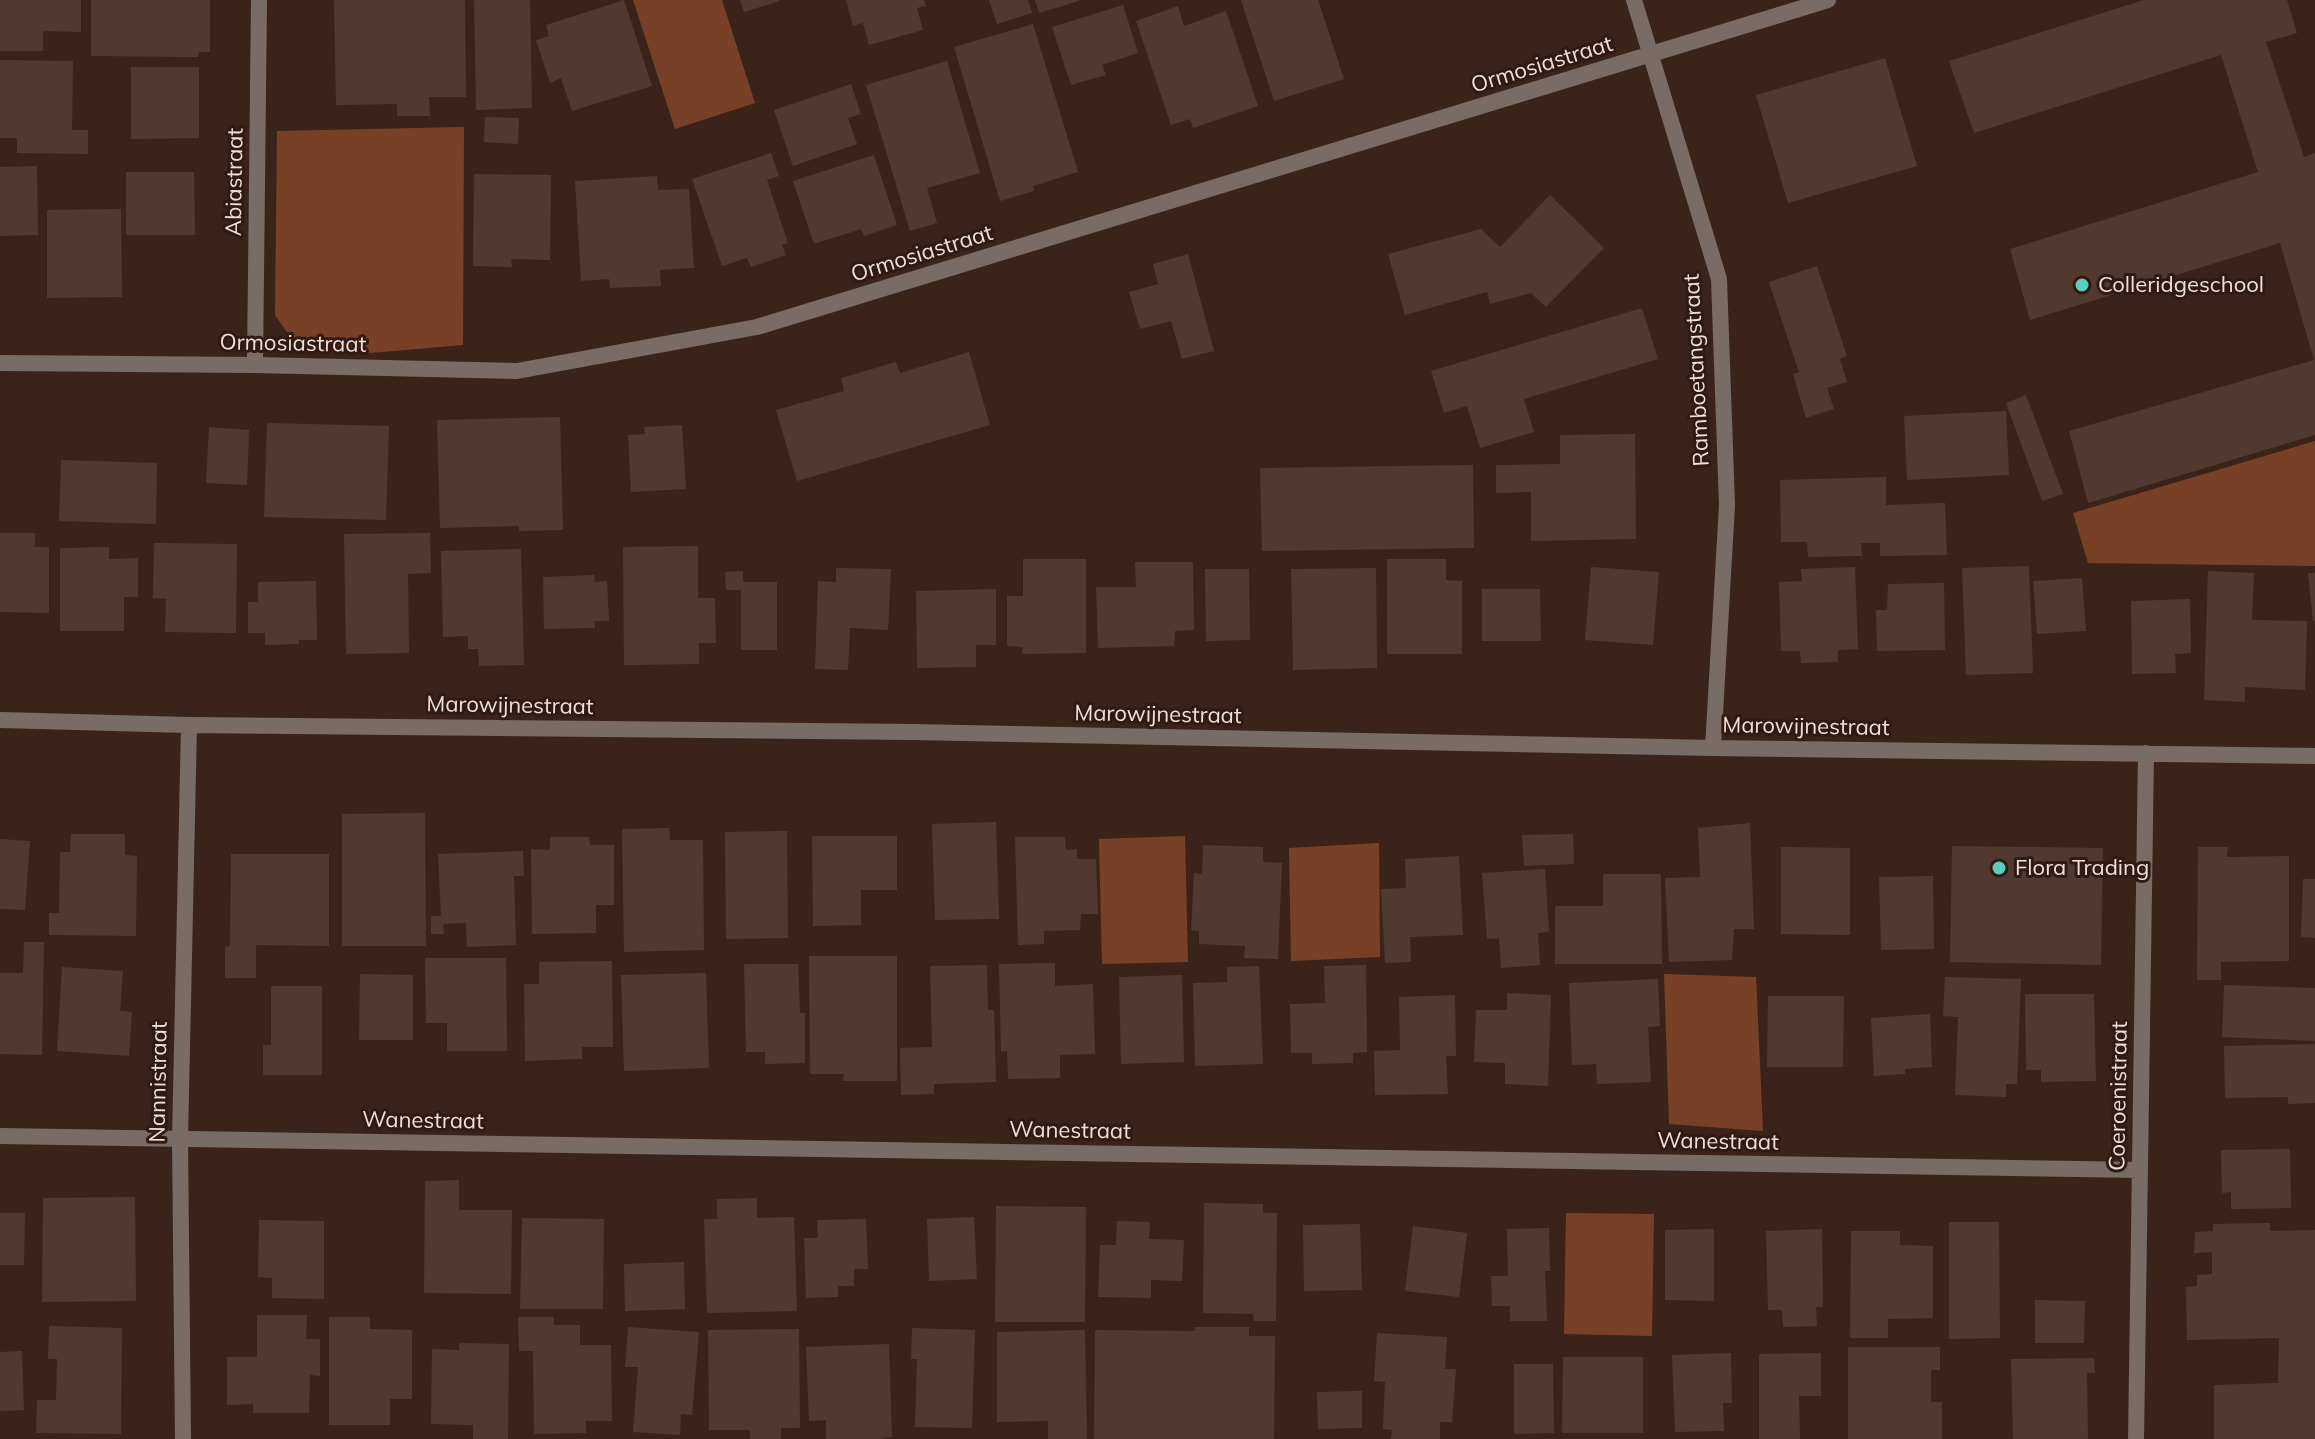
<!DOCTYPE html>
<style>
body{margin:0}
canvas{display:block;background:#3b231a}
</style>
<canvas width="2315" height="1439"></canvas>
<script>
const c = document.querySelector('canvas').getContext('2d');
c.lineJoin = 'round';
function fill(path, color) { c.fillStyle = color; c.fill(path, 'evenodd'); }
const poly = rows => new Path2D(rows.map(r => 'M' + r).join(''));
function strokePath(path, color, width, dash) { c.strokeStyle = color; c.lineWidth = width; c.lineCap = dash ? 'butt' : 'round'; c.setLineDash(dash || []); c.stroke(path); }
function label(font, color, halo, rows, align = 'center') {
  c.font = font + ' Mulish,sans-serif'; c.lineWidth = 6; c.setLineDash([]); c.textBaseline = 'middle'; c.strokeStyle = halo; c.fillStyle = color; for (const [text, x, y, turn = 0] of rows) {
    c.save(); c.translate(x, y); c.rotate((+turn || 0) * Math.PI / 180); c.textAlign = isNaN(turn) ? turn : align; if (halo) c.strokeText(text, 0, 0); c.fillText(text, 0, 0); c.restore();
  }
}
const green = poly([
 [633,0,722,0,755,103,675,129],
 [464,127,463,345,370,353,300,344,286,331,275,315,277,131],
 [2315,441,2315,566,2088,563,2073,513],
 [1185,836,1188,962,1102,964,1099,839],
 [1379,843,1380,957,1291,961,1289,848],
 [1664,974,1756,977,1763,1131,1669,1124],
 [1566,1213,1654,1214,1652,1336,1564,1334]
]);
const building = poly([
 [0,0,81,0,81,32,43,31,43,51,0,51],
 [91,0,210,0,210,52,199,52,198,57,91,56],
 [334,0,465,0,466,97,429,97,430,116,397,116,397,104,336,105],
 [474,0,530,0,532,108,476,110],
 [624,0,652,86,572,111,561,78,550,83,536,40,549,36,546,25],
 [740,0,779,0,780,1,744,12],
 [846,0,924,0,926,6,917,8,923,30,869,45,863,23,853,26],
 [989,0,1028,0,1032,13,997,24],
 [1035,0,1079,0,1079,1,1039,13],
 [1241,0,1318,0,1344,79,1274,101],
 [2144,0,2287,0,2297,33,2266,42,2304,157,2315,153,2315,435,2088,503,2069,431,2314,360,2280,243,2030,320,2010,249,2258,172,2221,55,1974,133,1949,61],
 [1123,5,1138,53,1102,65,1106,75,1071,85,1052,27],
 [1178,6,1184,26,1226,11,1258,106,1193,128,1190,119,1171,125,1136,21],
 [1033,24,1078,172,1033,186,1034,191,1000,201,954,47],
 [1885,58,1917,166,1788,203,1756,95],
 [0,60,73,61,72,130,88,130,88,154,17,153,17,138,0,138],
 [947,61,980,173,927,188,937,223,910,231,866,85],
 [131,67,199,67,199,138,131,139],
 [851,84,861,114,848,118,857,144,793,166,774,110],
 [485,117,519,118,518,144,484,142],
 [771,153,779,176,767,180,788,243,782,245,786,255,751,267,747,258,722,266,692,179],
 [874,155,897,225,864,236,861,229,814,244,793,181],
 [37,166,38,235,0,236,0,167],
 [126,172,194,172,195,235,126,235],
 [474,174,551,175,550,260,511,259,512,267,473,266],
 [657,176,658,190,689,189,694,268,660,270,661,286,610,288,609,279,581,281,575,181],
 [1550,195,1604,248,1546,307,1531,293,1490,304,1487,292,1405,315,1388,254,1481,229,1500,247],
 [121,209,122,297,47,298,47,210],
 [1188,254,1214,351,1182,359,1171,321,1140,329,1129,292,1158,284,1153,264],
 [1817,266,1847,356,1840,359,1847,382,1827,388,1834,409,1806,418,1793,374,1799,372,1769,282],
 [1642,308,1658,359,1524,399,1534,432,1480,448,1467,406,1444,413,1431,371],
 [969,352,990,425,797,481,776,410,844,391,841,378,896,362,900,373],
 [2026,395,2063,494,2042,501,2006,403],
 [2006,411,2009,475,1907,480,1904,416],
 [560,417,563,530,519,531,519,526,440,528,437,420],
 [267,423,389,426,386,520,264,517],
 [682,425,686,489,631,492,628,435,645,434,644,427],
 [209,427,249,430,247,485,206,483],
 [1635,434,1636,539,1531,541,1531,492,1496,493,1496,465,1560,464,1560,435],
 [61,460,157,463,156,524,59,521],
 [1473,465,1474,548,1262,551,1260,468],
 [1886,477,1886,505,1945,503,1947,555,1880,556,1880,543,1861,543,1862,556,1808,557,1807,542,1781,542,1780,480],
 [0,533,35,533,35,547,49,547,49,613,0,612],
 [430,533,431,573,408,574,409,653,346,654,344,534],
 [154,543,237,544,236,633,165,632,166,599,153,598],
 [698,546,698,598,715,598,716,643,699,643,699,664,624,665,623,547],
 [109,547,109,559,138,558,138,597,124,597,124,631,60,631,60,548],
 [521,549,524,665,479,666,478,649,468,649,468,636,443,637,441,551],
 [1023,559,1086,559,1086,653,1022,654,1023,647,1007,646,1007,596,1023,596],
 [1387,559,1446,559,1446,580,1462,581,1462,654,1387,654],
 [1135,562,1193,562,1194,630,1175,631,1174,646,1098,648,1096,587,1136,587],
 [2029,566,2033,673,1966,675,1962,568],
 [1591,567,1659,572,1653,645,1585,640],
 [1855,567,1858,649,1838,650,1838,662,1801,663,1800,651,1781,651,1779,582,1802,581,1801,569],
 [836,568,891,569,888,630,850,628,848,670,815,669,818,581,836,582],
 [1376,568,1377,668,1293,670,1291,569],
 [1205,569,1249,569,1250,640,1206,641],
 [743,571,743,582,777,582,777,650,741,650,741,590,726,590,725,572],
 [2208,571,2254,573,2252,620,2307,621,2305,690,2245,687,2245,702,2204,700],
 [2308,573,2315,573,2315,621,2313,621],
 [594,575,595,582,607,581,609,621,595,621,595,628,544,629,543,577],
 [2082,578,2086,631,2037,634,2033,581],
 [316,581,317,640,299,640,299,644,265,645,265,633,248,633,248,602,258,602,258,582],
 [1944,583,1945,650,1877,651,1876,610,1887,610,1888,584],
 [996,589,996,645,976,645,976,667,917,668,916,591],
 [1482,589,1540,589,1541,641,1482,641],
 [2190,599,2191,653,2175,654,2176,673,2132,674,2131,601],
 [425,813,426,946,342,946,342,814],
 [996,822,999,919,935,920,932,824],
 [1750,823,1754,929,1734,929,1732,960,1669,962,1665,878,1700,877,1698,828],
 [669,828,670,840,703,840,704,950,624,952,622,829],
 [787,831,788,938,726,939,725,832],
 [71,834,125,834,125,855,137,856,136,936,49,935,49,913,59,913,60,852,70,852],
 [1573,834,1574,864,1524,866,1522,835],
 [812,836,897,836,897,890,861,890,861,925,813,926],
 [550,837,589,837,590,845,614,845,614,905,596,905,596,933,532,934,531,849,550,850],
 [1015,837,1065,837,1066,850,1077,849,1077,859,1096,859,1098,914,1081,914,1080,930,1044,931,1044,944,1018,945],
 [0,839,30,841,25,910,0,909],
 [1203,845,1263,847,1263,862,1282,863,1278,959,1244,958,1245,946,1199,944,1199,931,1191,930,1194,873,1202,874],
 [1952,846,2103,848,2101,965,1950,962],
 [1781,847,1850,848,1850,935,1781,934],
 [2198,847,2228,847,2227,857,2289,856,2289,961,2221,962,2221,980,2197,980],
 [523,851,524,876,514,876,516,945,467,947,466,923,443,924,444,934,431,934,431,916,441,916,438,854],
 [231,854,329,854,329,946,256,945,256,978,225,978,225,947,230,946],
 [1459,856,1463,935,1410,937,1411,962,1385,963,1381,889,1406,888,1405,859],
 [1545,869,1549,932,1538,933,1540,965,1501,968,1499,938,1487,939,1482,873],
 [1603,874,1661,874,1662,964,1555,964,1555,906,1603,906],
 [1933,876,1934,949,1881,950,1879,877],
 [2303,879,2315,879,2315,938,2301,937],
 [24,942,44,942,42,1055,0,1054,0,973,23,973],
 [809,956,897,956,897,1081,843,1081,844,1074,810,1074],
 [425,958,506,958,507,1051,447,1051,447,1023,426,1023],
 [612,961,613,1047,582,1047,582,1059,525,1061,524,984,539,984,539,962],
 [1055,963,1055,986,1093,984,1095,1054,1060,1055,1060,1078,1008,1079,1007,1051,1001,1052,999,964],
 [744,964,798,964,800,1013,805,1013,805,1063,765,1064,765,1052,746,1052],
 [987,965,988,1010,994,1010,996,1082,934,1084,934,1094,901,1095,900,1048,932,1047,930,966],
 [1366,965,1367,1052,1353,1053,1353,1063,1312,1064,1312,1053,1291,1053,1290,1004,1325,1003,1324,966],
 [1259,966,1263,1064,1195,1066,1193,983,1227,982,1227,967],
 [62,967,123,971,120,1011,132,1012,129,1056,57,1051],
 [706,973,709,1068,624,1071,621,975],
 [360,974,413,975,413,1040,359,1040],
 [1182,975,1184,1062,1121,1064,1119,977],
 [1945,977,2021,979,2017,1084,2006,1084,2006,1097,1955,1095,1958,1017,1943,1016],
 [1658,979,1660,1026,1648,1027,1651,1082,1597,1084,1596,1064,1572,1065,1569,983],
 [2224,985,2315,988,2315,1041,2222,1037],
 [271,986,322,986,322,1075,263,1075,263,1045,271,1045],
 [1507,993,1551,995,1548,1086,1505,1084,1505,1063,1474,1062,1476,1010,1507,1010],
 [2025,994,2094,994,2096,1081,2041,1082,2041,1070,2026,1070],
 [1455,995,1456,1056,1446,1056,1448,1094,1375,1095,1374,1051,1400,1050,1399,997],
 [1768,996,1844,996,1843,1067,1767,1067],
 [1930,1014,1932,1067,1905,1069,1905,1074,1874,1076,1871,1018],
 [2315,1044,2315,1103,2288,1104,2288,1097,2225,1098,2224,1046],
 [2290,1149,2291,1208,2231,1209,2231,1192,2222,1193,2221,1150],
 [459,1180,459,1210,512,1210,511,1294,424,1293,425,1181],
 [135,1197,136,1301,42,1302,43,1198],
 [757,1198,757,1218,794,1217,797,1311,707,1313,704,1219,717,1219,717,1199],
 [1204,1203,1263,1204,1263,1213,1277,1213,1276,1321,1254,1321,1253,1314,1203,1313],
 [996,1206,1086,1207,1085,1322,995,1322],
 [0,1213,25,1213,24,1265,0,1265],
 [974,1217,977,1279,929,1281,927,1219],
 [522,1218,604,1219,603,1309,520,1309],
 [866,1219,868,1269,854,1269,854,1286,838,1286,838,1297,806,1298,804,1238,818,1238,817,1220],
 [259,1220,324,1221,324,1299,272,1298,272,1278,258,1277],
 [1117,1221,1150,1222,1149,1239,1184,1240,1182,1281,1151,1280,1151,1298,1098,1297,1100,1245,1116,1245],
 [1949,1222,1999,1222,2000,1338,1949,1339],
 [2270,1223,2270,1231,2315,1230,2315,1439,2214,1439,2214,1385,2278,1383,2279,1338,2187,1340,2186,1287,2197,1286,2197,1275,2212,1274,2212,1252,2194,1253,2195,1232,2213,1231,2213,1224],
 [1360,1224,1362,1290,1304,1291,1303,1225],
 [1413,1226,1467,1233,1459,1297,1405,1291],
 [1549,1228,1550,1271,1545,1271,1547,1321,1510,1321,1510,1306,1492,1306,1491,1276,1508,1276,1507,1229],
 [1714,1229,1714,1301,1665,1300,1665,1230],
 [1822,1229,1823,1307,1816,1307,1817,1326,1783,1327,1782,1310,1768,1310,1766,1231],
 [1851,1231,1900,1231,1900,1245,1933,1246,1933,1318,1888,1319,1888,1338,1850,1338],
 [684,1262,685,1309,625,1311,624,1264],
 [2035,1300,2085,1301,2084,1343,2035,1343],
 [257,1315,307,1315,306,1339,320,1339,320,1376,310,1375,309,1413,253,1413,253,1404,227,1405,227,1357,257,1357],
 [329,1317,370,1317,370,1329,412,1330,412,1399,390,1399,390,1425,329,1425],
 [518,1317,554,1317,554,1325,580,1325,580,1345,611,1345,612,1421,586,1421,586,1433,534,1434,533,1351,519,1351],
 [49,1326,122,1328,121,1434,36,1433,37,1400,56,1400,57,1359,48,1359],
 [628,1327,699,1332,692,1415,681,1414,680,1435,633,1432,638,1367,625,1367],
 [1195,1327,1249,1327,1249,1336,1275,1336,1274,1439,1094,1439,1095,1330,1195,1331],
 [912,1328,975,1330,972,1428,915,1427,917,1359,911,1359],
 [799,1329,800,1428,781,1428,781,1439,750,1439,750,1430,709,1430,708,1330],
 [1085,1330,1087,1439,1048,1439,1048,1421,997,1422,997,1332],
 [1377,1333,1447,1337,1445,1369,1456,1369,1452,1422,1440,1422,1440,1439,1391,1439,1392,1430,1383,1429,1385,1382,1374,1381],
 [459,1343,509,1344,508,1439,473,1439,473,1425,431,1424,432,1349,459,1350],
 [889,1344,892,1437,879,1439,826,1439,826,1420,809,1421,806,1347],
 [1848,1347,1940,1347,1940,1370,1931,1370,1931,1402,1942,1402,1942,1439,1848,1439],
 [22,1351,24,1410,0,1411,0,1352],
 [1731,1353,1732,1403,1723,1403,1724,1431,1675,1432,1672,1355],
 [1821,1353,1821,1396,1799,1396,1800,1439,1759,1439,1759,1354],
 [1563,1357,1643,1357,1643,1433,1562,1433],
 [2094,1358,2095,1373,2087,1373,2088,1439,2013,1439,2011,1359],
 [1514,1364,1553,1364,1554,1433,1514,1434],
 [1362,1391,1362,1428,1318,1429,1317,1392]
]);
const street = poly([
 [1634,0,1719,279,1727,505,1713,748],
 [0,363,255,365,517,371,757,327,1828,0],
 [255,365,259,0],
 [0,720,189,725,913,732,1713,748,2315,756],
 [0,1136,2140,1170],
 [183,1439,180,1139,189,725],
 [2136,1439,2146,753]
]);
const markers = [
 [2082,285,8,"#59cebe"],
 [1999,868,8,"#59cebe"]
];
const streetNames = [
 ["Ormosiastraat",1542,65,-17],
 ["Abiastraat",235,182,-89],
 ["Ormosiastraat",922,254,-17],
 ["Ormosiastraat",293,344,1],
 ["Ramboetangstraat",1697,370,-93],
 ["Marowijnestraat",510,706,1],
 ["Marowijnestraat",1158,715,1],
 ["Marowijnestraat",1806,727,1],
 ["Nannistraat",159,1082,-89],
 ["Coeroenistraat",2119,1096,-89],
 ["Wanestraat",423,1121,1],
 ["Wanestraat",1070,1131,1],
 ["Wanestraat",1718,1142,1]
];
const poiNames = [
 ["Colleridgeschool",2098,285],
 ["Flora Trading",2015,868]
];
fill(green, '#794028');
fill(building, '#523930');
strokePath(street, '#796c67', 16);
for (const [x, y, r, color] of markers) { const dot = new Path2D(); dot.arc(x, y, r, 0, 2 * Math.PI); c.fillStyle = color; c.fill(dot); strokePath(dot, '#301a11', 3); }
label('22px', '#efdfd9', '#301a11', streetNames);
label('22px', '#efdfd9', '#301a11', poiNames, 'left');
</script>
